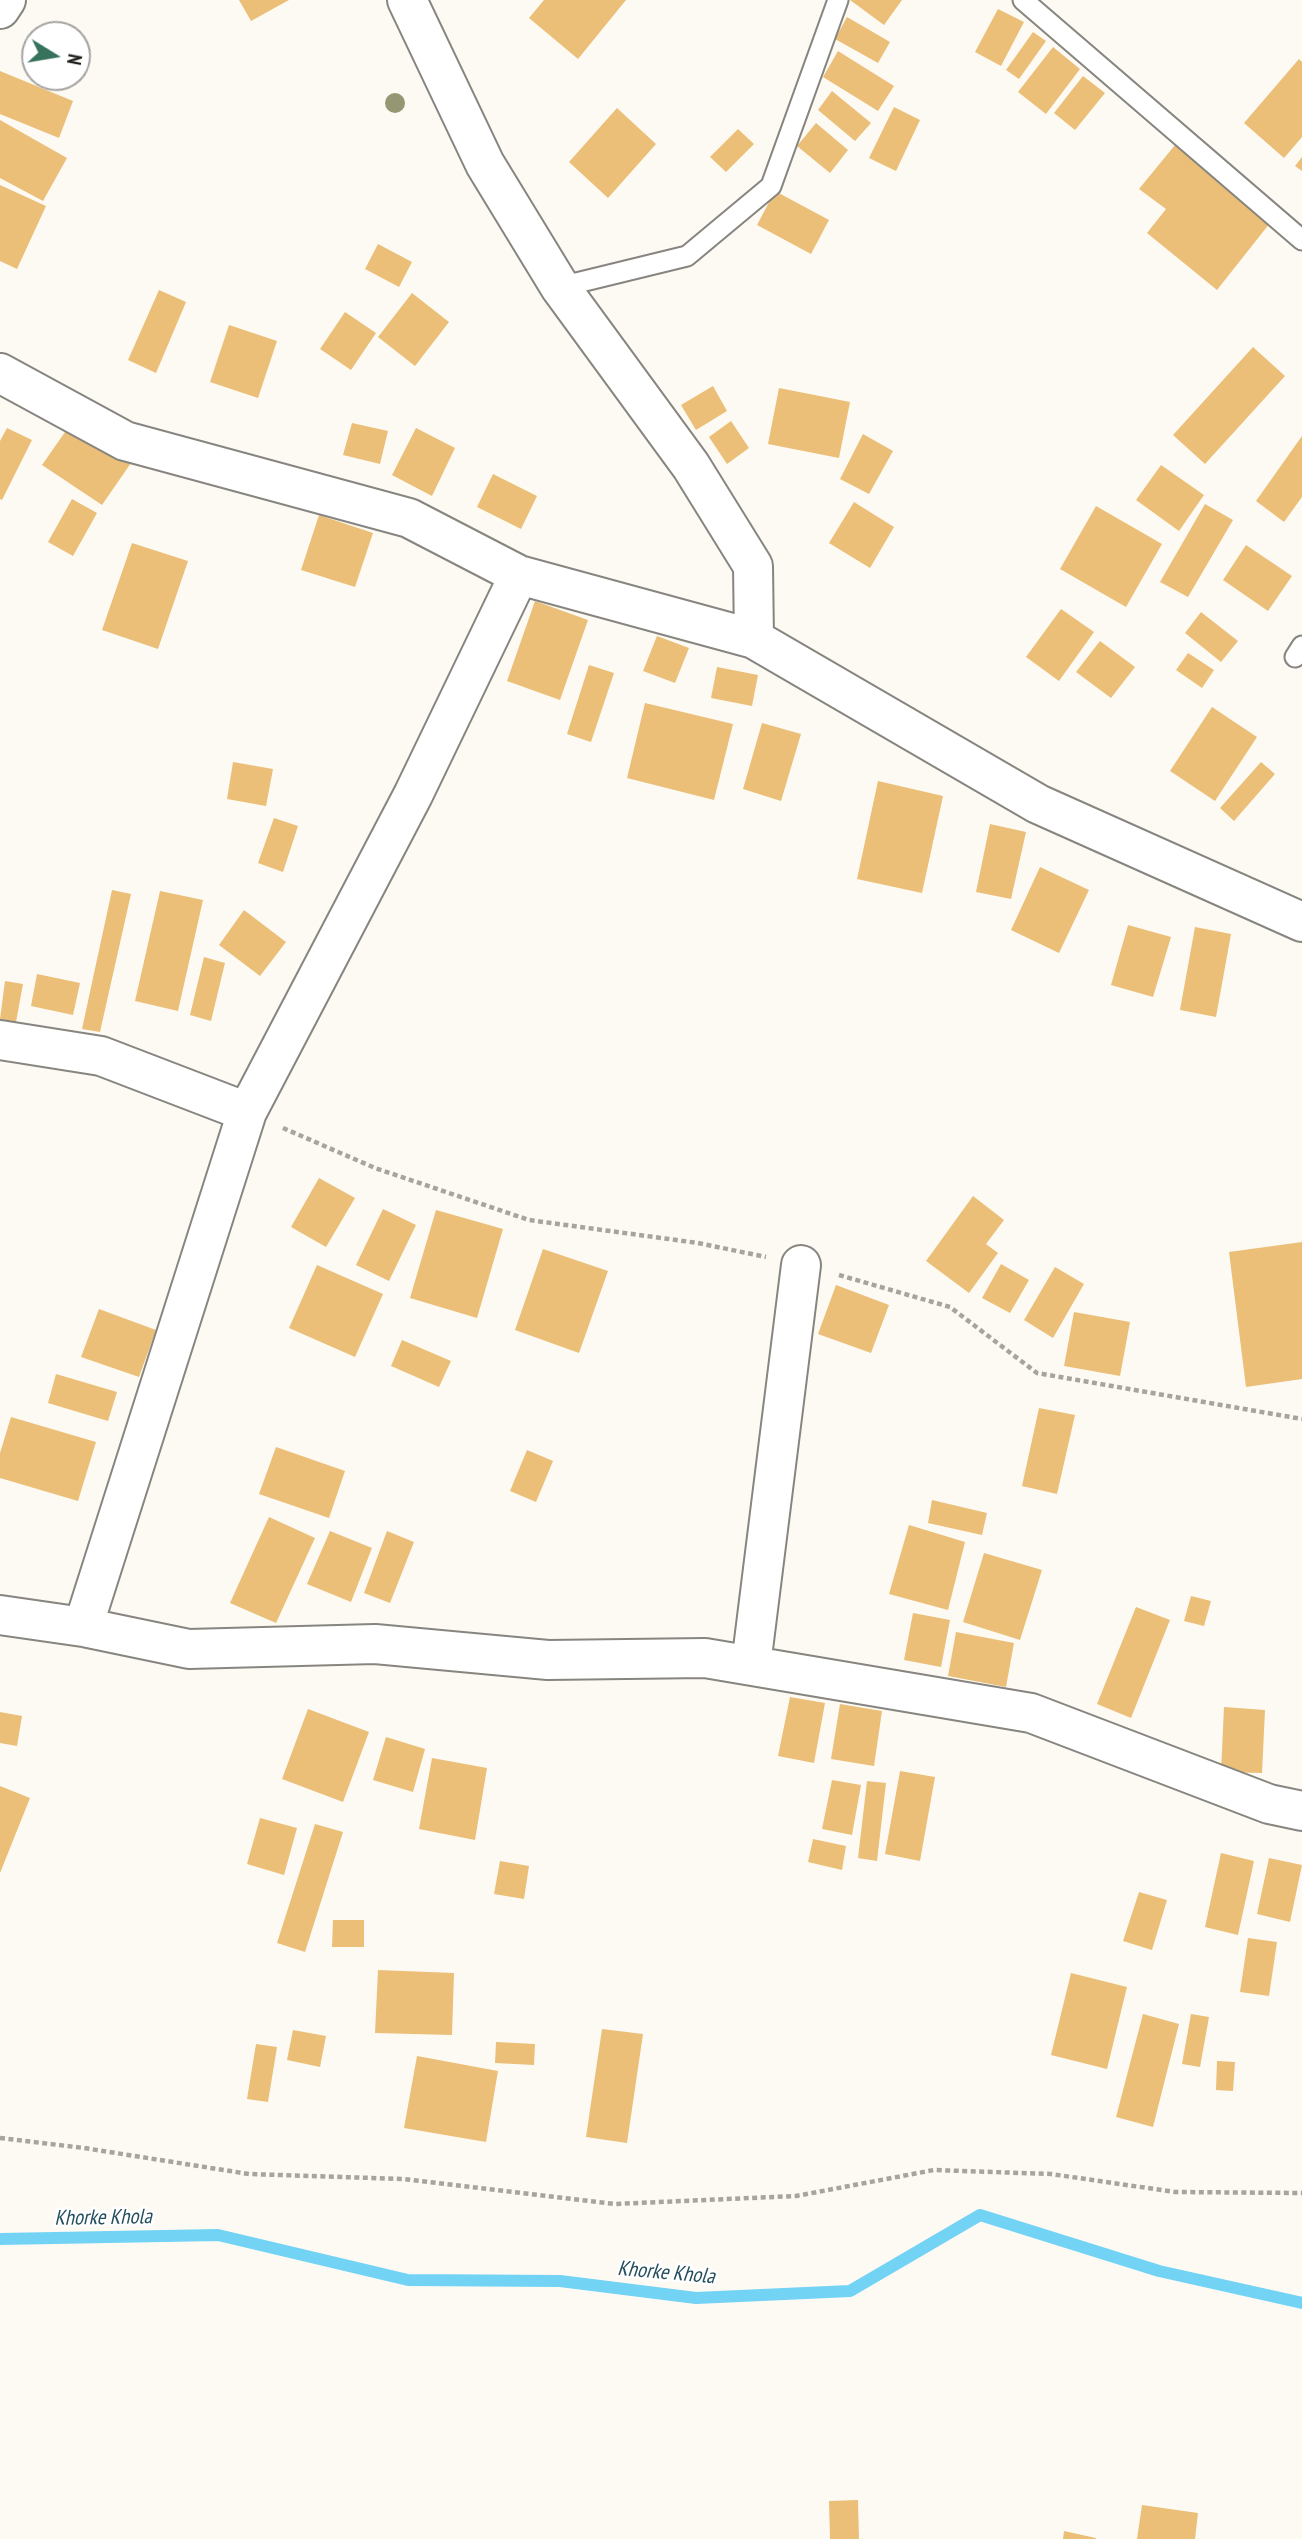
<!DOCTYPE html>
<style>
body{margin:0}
#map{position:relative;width:1302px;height:2539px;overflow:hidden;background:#fdfaf4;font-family:"PT Sans Narrow",sans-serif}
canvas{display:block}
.north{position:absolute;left:21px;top:21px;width:70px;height:70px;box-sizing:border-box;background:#fff;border:2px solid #a5a4a3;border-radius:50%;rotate:101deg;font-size:19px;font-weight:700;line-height:28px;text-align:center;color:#1d1c1a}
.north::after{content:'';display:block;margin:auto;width:24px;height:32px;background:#37725c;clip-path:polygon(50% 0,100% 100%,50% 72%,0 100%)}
</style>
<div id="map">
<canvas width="1302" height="2539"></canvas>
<div class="north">N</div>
</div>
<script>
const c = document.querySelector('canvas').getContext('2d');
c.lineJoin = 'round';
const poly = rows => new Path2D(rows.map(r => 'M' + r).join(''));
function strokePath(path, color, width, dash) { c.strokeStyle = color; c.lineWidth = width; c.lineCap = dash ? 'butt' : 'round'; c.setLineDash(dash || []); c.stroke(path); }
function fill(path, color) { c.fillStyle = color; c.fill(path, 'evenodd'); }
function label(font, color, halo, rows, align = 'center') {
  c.font = font + ' "PT Sans Narrow",sans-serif'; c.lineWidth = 5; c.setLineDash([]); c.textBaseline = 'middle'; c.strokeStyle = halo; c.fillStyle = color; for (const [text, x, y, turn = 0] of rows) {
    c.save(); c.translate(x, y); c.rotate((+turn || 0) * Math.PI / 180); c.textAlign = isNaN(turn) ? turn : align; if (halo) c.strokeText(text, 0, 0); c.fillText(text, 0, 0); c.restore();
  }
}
const stream = poly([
 [0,2239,218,2235,408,2280,560,2281,696,2298,850,2291,980,2215,1159,2271,1302,2303]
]);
const building = poly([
 [239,0,289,0,251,21],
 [544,0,626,0,578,59,529,18],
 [850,0,902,0,884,25],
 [998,9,1024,22,1001,66,975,52],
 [847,17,890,42,878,63,835,39],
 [1033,32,1046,41,1019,79,1006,70],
 [1053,47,1080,69,1046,114,1018,92],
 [838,51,894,86,878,111,823,77],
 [1299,59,1302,62,1302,137,1284,158,1244,123],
 [0,71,73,101,59,138,0,114],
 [1083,76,1105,93,1075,130,1054,113],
 [832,91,871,123,855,141,818,110],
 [894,107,920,120,896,171,869,158],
 [617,108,656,144,608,198,569,162],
 [0,120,67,158,43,201,0,178],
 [816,123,848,150,830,173,797,146],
 [738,129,754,144,726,172,710,157],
 [1175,145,1270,223,1217,290,1147,233,1166,209,1139,189],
 [1302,157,1302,171,1295,166],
 [0,185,46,206,17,269,0,261],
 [775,191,829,220,811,254,757,225],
 [378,244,412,262,399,287,365,269],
 [159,290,186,302,156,373,128,360],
 [412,293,449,322,415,366,378,337],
 [345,312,376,333,351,370,320,349],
 [229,325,277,341,258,398,210,382],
 [1253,347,1285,376,1205,464,1173,435],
 [713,386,727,411,696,430,681,405],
 [779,388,850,402,839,458,768,444],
 [731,421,749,448,727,464,709,437],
 [72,422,131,463,102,505,42,465],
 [352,423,388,431,380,464,343,455],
 [7,428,32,440,2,500,0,499,0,441],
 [416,428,455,448,432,496,392,475],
 [863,434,893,451,869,494,840,479],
 [1302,436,1302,497,1284,522,1256,501],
 [1161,465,1204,495,1179,531,1136,500],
 [493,474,537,496,521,529,477,507],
 [72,499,97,513,73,556,48,542],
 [854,502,894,527,870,568,829,543],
 [1205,504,1233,520,1188,597,1160,582],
 [1096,506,1162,544,1126,607,1060,569],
 [319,515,373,533,355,587,301,570],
 [132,543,188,561,158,649,102,630],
 [1246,545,1292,576,1268,611,1223,580],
 [535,601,588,620,560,700,507,681],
 [1061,609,1094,632,1059,681,1026,657],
 [1201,612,1238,641,1221,662,1185,633],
 [657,636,689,648,675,683,643,671],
 [1100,641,1135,667,1111,698,1076,672],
 [1188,653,1214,670,1202,688,1176,670],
 [589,665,614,673,591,742,567,734],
 [717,667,758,675,752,706,711,698],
 [645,703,733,724,714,800,627,778],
 [1212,707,1257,737,1215,801,1170,771],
 [762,723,801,734,781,801,743,789],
 [233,762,273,769,266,806,227,799],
 [1261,762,1275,774,1234,821,1220,808],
 [878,781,943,796,922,893,857,879],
 [274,818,298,826,283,872,258,863],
 [990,824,1026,832,1011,899,976,892],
 [1040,867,1089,890,1059,953,1011,930],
 [112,890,131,894,100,1032,82,1029],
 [160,891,203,900,178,1011,135,1001],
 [244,910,286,942,260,976,219,945],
 [1128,925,1171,937,1153,997,1111,985],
 [1195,927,1231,934,1216,1017,1180,1010],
 [204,957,225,963,211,1021,190,1015],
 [37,974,80,983,73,1015,31,1006],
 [5,981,23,984,16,1022,0,1019],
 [319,1178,355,1198,326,1247,291,1227],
 [973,1196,1004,1220,986,1244,998,1253,969,1293,926,1261],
 [383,1209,416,1225,389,1281,356,1265],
 [436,1210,503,1229,477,1318,410,1298],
 [1302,1242,1302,1379,1246,1387,1229,1252],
 [543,1249,608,1271,579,1353,515,1330],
 [1001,1264,1029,1280,1010,1313,982,1298],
 [317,1265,383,1294,355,1357,289,1328],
 [1055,1267,1084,1284,1053,1338,1024,1320],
 [836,1285,889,1305,871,1353,818,1334],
 [99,1309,156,1330,139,1377,81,1357],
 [1074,1312,1130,1322,1120,1376,1064,1366],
 [402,1340,451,1361,439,1387,391,1366],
 [56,1374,117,1392,108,1421,48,1403],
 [1039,1408,1075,1415,1057,1494,1022,1486],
 [11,1417,96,1442,78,1501,0,1478,0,1453],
 [276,1447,345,1471,329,1518,259,1494],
 [527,1450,553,1461,536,1502,510,1491],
 [932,1500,987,1513,982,1535,928,1523],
 [269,1517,315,1538,276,1623,230,1603],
 [909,1525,965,1542,948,1610,889,1594],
 [330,1531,372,1548,351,1602,307,1584],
 [387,1531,414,1542,390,1603,364,1593],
 [984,1553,1042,1570,1020,1640,963,1622],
 [1191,1596,1211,1601,1204,1626,1184,1621],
 [1136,1607,1170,1620,1131,1718,1097,1704],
 [913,1613,950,1620,941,1667,904,1660],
 [956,1632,1014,1643,1006,1687,948,1676],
 [790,1697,825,1703,814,1763,778,1756],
 [840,1704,882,1711,874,1766,831,1759],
 [1224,1707,1265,1710,1262,1773,1221,1772],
 [308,1709,369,1732,343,1802,282,1779],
 [0,1712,22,1716,17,1746,0,1743],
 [386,1737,425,1749,413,1792,373,1780],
 [432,1758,487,1768,475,1840,419,1829],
 [900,1771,935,1777,920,1861,885,1854],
 [832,1780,861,1785,852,1835,822,1829],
 [867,1781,886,1783,877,1861,858,1858],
 [0,1786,30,1798,0,1873],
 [260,1818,297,1828,284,1875,247,1864],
 [315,1824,343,1832,305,1952,277,1943],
 [813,1839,846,1846,842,1870,808,1862],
 [1221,1853,1254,1861,1238,1935,1205,1927],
 [1269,1858,1302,1865,1290,1922,1257,1914],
 [500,1861,529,1866,524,1899,494,1894],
 [1139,1892,1167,1900,1152,1950,1123,1941],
 [333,1920,364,1920,364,1947,332,1947],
 [1248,1938,1277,1942,1269,1996,1240,1992],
 [378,1970,454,1973,452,2035,375,2033],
 [1071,1973,1127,1987,1107,2069,1051,2055],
 [1143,2014,1179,2024,1153,2127,1116,2117],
 [1191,2014,1209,2017,1200,2067,1182,2064],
 [602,2029,643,2034,627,2143,586,2137],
 [293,2030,326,2036,320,2067,287,2060],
 [496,2042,535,2044,534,2065,495,2063],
 [256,2044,277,2047,268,2102,247,2099],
 [417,2056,498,2071,486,2142,404,2128],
 [1217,2061,1235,2062,1233,2091,1216,2090],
 [858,2500,859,2539,830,2539,829,2501],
 [1142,2505,1198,2513,1195,2539,1137,2539],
 [1064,2531,1096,2538,1096,2539,1063,2539]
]);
const path = poly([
 [283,1128,375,1168,529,1220,698,1243,766,1257],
 [839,1275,950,1307,1037,1373,1302,1419],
 [0,2138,84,2148,249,2174,403,2179,615,2204,796,2196,934,2170,1051,2174,1175,2192,1302,2193]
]);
const service = poly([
 [1023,0,1302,240],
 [560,287,687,256,771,186,838,0],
 [1295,657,1302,646]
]);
const minor = poly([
 [407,0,485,164,560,287,691,466,753,566,754,639],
 [0,9,6,0],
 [0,373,125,441,409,518,519,575,754,639,1038,804,1302,922],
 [0,1040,101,1056,247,1112],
 [0,1615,83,1627,189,1649,375,1644,548,1660,705,1658,1031,1713,1269,1804,1302,1811],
 [83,1627,247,1112,413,795,519,575],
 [751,1665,801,1265]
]);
const trees = [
 [395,103]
];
const waterNames = [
 ["Khorke Khola",103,2218,-1],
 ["Khorke Khola",666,2273,5]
];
strokePath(stream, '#72d3f5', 12);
fill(building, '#ebbf77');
strokePath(service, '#87857f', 23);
strokePath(minor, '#87857f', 42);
strokePath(path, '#a6a49f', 4.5, [5, 3.5]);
strokePath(service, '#fff', 19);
strokePath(minor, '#fff', 38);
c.fillStyle = '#959672';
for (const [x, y] of trees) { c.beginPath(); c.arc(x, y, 10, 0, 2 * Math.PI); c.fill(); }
label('italic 21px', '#254f5e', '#fff', waterNames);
</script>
